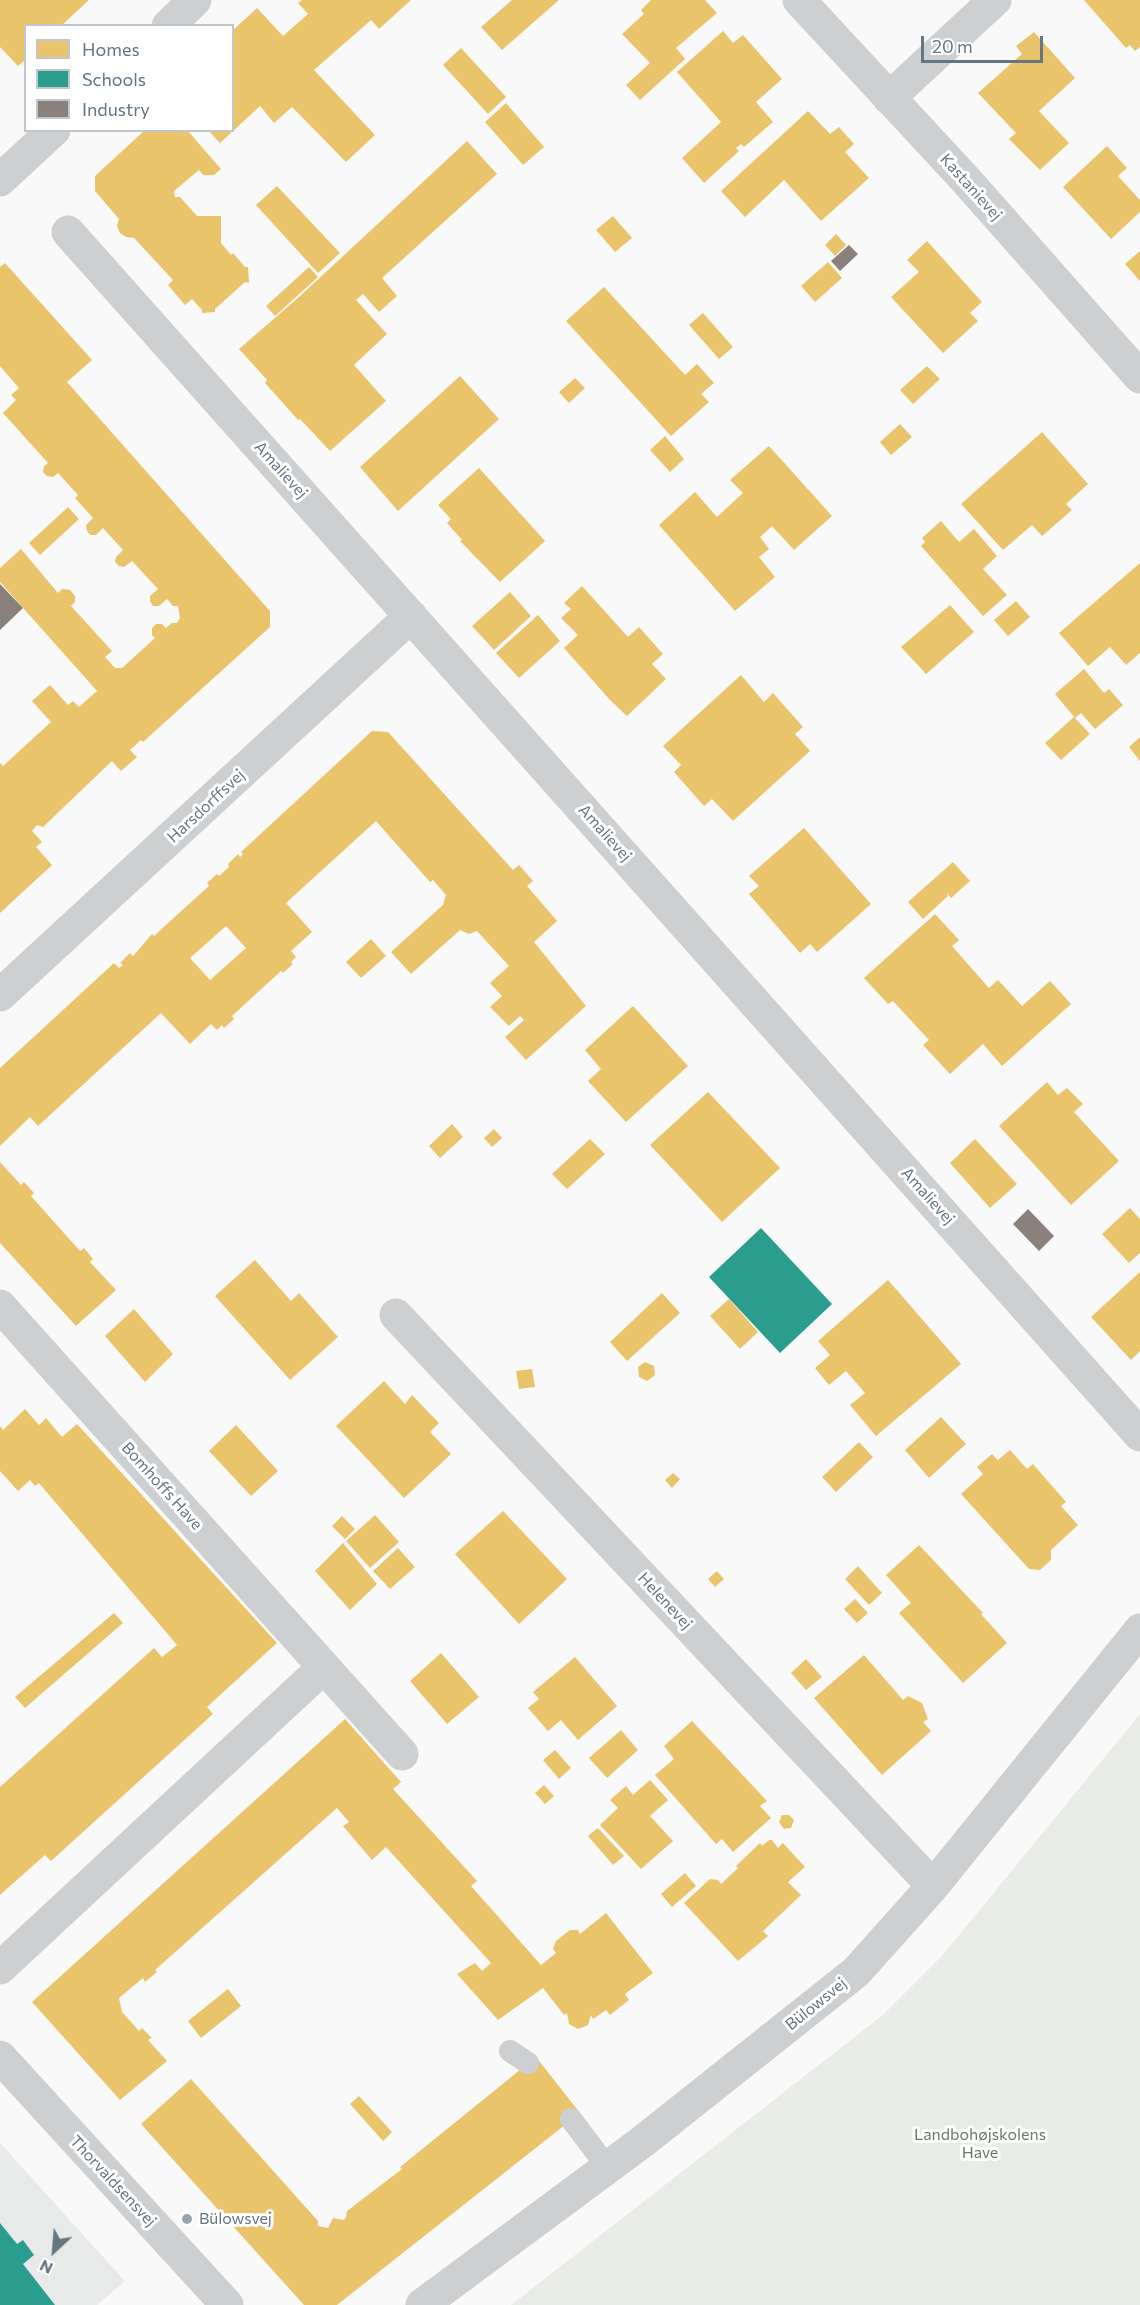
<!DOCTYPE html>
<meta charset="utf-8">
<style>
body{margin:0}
#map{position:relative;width:1140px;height:2305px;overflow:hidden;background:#f9f9f9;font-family:Commissioner,sans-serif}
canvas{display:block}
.legend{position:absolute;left:24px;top:24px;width:210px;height:108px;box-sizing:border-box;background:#fff;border:2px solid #c1c8cd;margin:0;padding:8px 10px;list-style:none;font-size:18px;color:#657683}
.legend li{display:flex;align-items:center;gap:12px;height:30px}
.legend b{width:30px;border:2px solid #c1c8cd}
.north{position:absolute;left:24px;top:2221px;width:60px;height:60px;-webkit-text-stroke:4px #fff;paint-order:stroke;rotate:206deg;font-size:16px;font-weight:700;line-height:24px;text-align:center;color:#657683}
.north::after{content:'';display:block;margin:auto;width:21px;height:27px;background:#657683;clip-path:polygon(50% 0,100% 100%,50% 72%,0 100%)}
.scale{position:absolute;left:921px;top:36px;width:122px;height:27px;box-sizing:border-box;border:3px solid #657683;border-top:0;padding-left:8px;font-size:18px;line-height:21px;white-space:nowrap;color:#657683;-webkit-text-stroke:4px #fff;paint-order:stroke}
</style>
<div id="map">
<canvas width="1140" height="2305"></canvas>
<ul class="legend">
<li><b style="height:16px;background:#e9c46a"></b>Homes</li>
<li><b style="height:16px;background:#2a9d8f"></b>Schools</li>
<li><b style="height:16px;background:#8a817c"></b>Industry</li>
</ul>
<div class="north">N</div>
<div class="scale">20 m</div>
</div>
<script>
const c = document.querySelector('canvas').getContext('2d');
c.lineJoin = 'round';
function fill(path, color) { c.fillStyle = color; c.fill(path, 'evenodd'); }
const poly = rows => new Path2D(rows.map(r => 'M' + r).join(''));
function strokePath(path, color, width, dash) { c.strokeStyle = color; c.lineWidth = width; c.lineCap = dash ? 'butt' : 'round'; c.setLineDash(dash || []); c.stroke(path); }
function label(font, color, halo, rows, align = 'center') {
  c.font = font + ' Commissioner,sans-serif'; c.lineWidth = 6; c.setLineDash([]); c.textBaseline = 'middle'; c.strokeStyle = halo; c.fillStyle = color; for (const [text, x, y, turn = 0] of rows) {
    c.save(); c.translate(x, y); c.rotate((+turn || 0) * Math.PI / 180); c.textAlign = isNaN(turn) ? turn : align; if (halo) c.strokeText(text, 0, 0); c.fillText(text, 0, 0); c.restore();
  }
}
const built = poly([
 [0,2143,125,2281,97,2305,0,2305]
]);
const green = poly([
 [1140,1714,1140,2305,511,2305,883,2015,942,1956]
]);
const homes = poly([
 [0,0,89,0,61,26,26,26,26,59,18,66,0,47],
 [302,0,411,0,379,29,371,20,314,70,375,135,346,162,292,107,274,123,260,106,220,143,208,130,232,130,232,31,257,8,283,36,308,14,298,3],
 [512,0,559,0,502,50,481,27],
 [651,0,705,0,717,13,676,48,685,59,640,100,626,85,650,63,622,34,644,14,641,10],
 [1084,0,1140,0,1140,47,1135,51,1130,45,1126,48],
 [723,31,733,43,743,35,782,79,756,102,773,122,744,147,741,144,736,148,739,151,704,183,682,158,721,122,677,72],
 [1034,32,1075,78,1039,111,1069,143,1040,170,1009,139,1016,133,978,93,1022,54,1016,46],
 [461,48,506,97,488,114,443,65],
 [506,103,544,147,523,165,485,122],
 [808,111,830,134,839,127,854,144,845,152,869,178,821,221,784,180,745,217,721,191],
 [145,130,187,130,221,169,214,175,203,175,199,170,174,191,175,197,180,197,197,216,221,216,221,243,231,255,233,253,245,267,248,267,249,283,245,282,215,309,215,312,202,313,202,310,192,299,185,305,168,285,173,280,134,238,126,237,120,233,117,226,119,219,95,191,95,176],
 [467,141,497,174,382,278,397,296,379,312,363,294,356,300,387,334,354,365,386,401,330,451,300,419,298,420,265,383,267,380,239,349,299,297],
 [1107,146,1127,168,1118,176,1140,200,1140,212,1111,239,1063,187],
 [277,186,340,253,318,273,256,205],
 [613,216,632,238,615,252,596,230],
 [836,234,846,245,835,256,825,245],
 [927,241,982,302,970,313,978,321,943,353,891,297,919,272,907,260],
 [1140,251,1140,281,1125,264],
 [828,262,842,278,815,302,801,286],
 [5,263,92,360,67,382,270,611,270,627,143,742,141,740,130,750,137,757,121,771,112,761,43,827,37,825,32,831,42,842,36,847,52,865,0,913,0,763,3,766,51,722,32,701,50,685,68,705,73,701,79,707,97,691,0,582,0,568,21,549,58,593,62,589,70,590,75,596,75,602,71,606,112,651,105,657,115,668,122,668,155,638,152,635,152,628,156,624,162,624,166,628,172,623,177,623,180,618,178,606,173,606,167,599,159,606,153,606,150,601,150,596,158,589,132,561,124,567,119,566,115,562,116,557,123,550,103,528,96,535,90,535,87,531,86,525,93,518,75,498,78,495,58,473,53,477,47,476,43,472,44,466,48,463,3,413,16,400,11,395,19,388,0,366,0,267],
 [309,267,318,277,275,316,266,306],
 [604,287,685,375,697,364,714,383,701,394,709,402,671,436,566,321],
 [703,313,733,347,719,359,689,325],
 [927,366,940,379,913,404,900,390],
 [460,376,499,419,398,511,360,467],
 [575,378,585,388,569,403,559,392],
 [900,424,912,437,891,455,880,442],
 [1042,432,1088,484,1066,504,1072,510,1042,536,1032,525,1003,550,961,504],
 [665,436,684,459,670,472,650,450],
 [769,446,832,516,794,550,772,526,760,537,769,549,759,557,775,577,735,611,659,525,695,492,717,517,743,493,730,480],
 [479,468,545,541,500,582,460,541,462,540,447,523,451,519,438,505],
 [68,507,79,519,40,555,29,543],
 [941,521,959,542,974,529,997,556,983,569,1007,595,983,616,921,546,925,542,922,538],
 [1140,563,1140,653,1126,665,1110,647,1088,666,1059,633],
 [582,586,628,637,639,627,663,654,652,664,666,679,627,716,610,700,564,648,578,635,561,618,571,609,564,603],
 [510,592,531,616,494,650,472,626],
 [1016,601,1030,617,1008,636,994,620],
 [950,605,974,632,926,674,901,647],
 [538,615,560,641,519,678,496,653],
 [1084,669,1104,693,1109,689,1123,705,1095,729,1081,713,1075,718,1055,694],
 [741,675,764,702,773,693,803,727,795,734,810,751,733,821,712,799,704,806,674,772,681,765,663,746],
 [1074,717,1090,734,1061,760,1045,743],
 [372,731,388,732,513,870,519,865,533,881,527,886,557,921,534,942,586,1006,526,1060,505,1037,524,1020,520,1016,509,1026,490,1007,502,996,490,983,509,966,477,931,469,934,460,930,411,974,391,952,443,905,446,895,433,880,430,882,376,821,286,903,312,932,291,951,296,957,291,962,293,964,283,973,281,971,232,1016,234,1019,224,1028,222,1025,217,1030,211,1024,190,1044,161,1013,38,1126,30,1117,0,1146,0,1068,114,963,119,968,123,965,120,963,130,953,133,956,152,934,154,936,179,913,209,886,207,883,217,874,219,876,229,867,228,864,238,854,240,857,243,854,241,852],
 [226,926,246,948,210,980,190,958],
 [1140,737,1140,761,1129,747],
 [804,828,871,904,817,952,810,944,800,953,749,894,759,886,749,876],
 [953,862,970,881,951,898,947,893,948,896,923,919,908,902],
 [935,914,959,940,952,946,989,988,998,980,1022,1006,1050,981,1071,1004,1002,1066,983,1044,950,1074,923,1045,929,1040,893,1001,888,1004,864,978],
 [371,939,386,956,361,978,346,962],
 [633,1006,688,1066,626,1122,588,1081,601,1069,585,1050],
 [1047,1082,1058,1095,1067,1088,1083,1104,1074,1112,1119,1161,1071,1205,999,1126],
 [708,1092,780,1168,722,1222,650,1145],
 [452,1124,463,1137,440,1158,429,1146],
 [494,1129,502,1138,492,1147,484,1138],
 [590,1139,605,1154,567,1189,552,1174],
 [975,1139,1017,1184,990,1208,950,1163],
 [0,1162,21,1185,24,1182,34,1193,31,1196,80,1251,84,1248,93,1259,90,1262,116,1290,76,1326,0,1243],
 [1130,1208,1140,1219,1140,1253,1129,1263,1102,1234],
 [255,1260,291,1301,299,1293,338,1337,290,1380,215,1296],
 [1140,1272,1140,1351,1131,1360,1091,1317],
 [888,1280,961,1364,876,1436,850,1405,865,1393,846,1371,829,1385,815,1368,830,1355,818,1341],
 [662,1293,680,1313,627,1361,610,1342],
 [729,1299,758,1332,740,1349,710,1316],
 [134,1309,173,1354,145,1382,105,1336],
 [645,1362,654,1366,655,1375,647,1381,639,1377,638,1367],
 [532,1369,535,1387,519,1389,516,1371],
 [384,1381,405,1404,412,1395,439,1423,430,1432,451,1454,404,1498,336,1426],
 [25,1409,39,1425,46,1418,62,1437,77,1424,277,1643,207,1707,213,1714,51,1861,45,1855,0,1895,0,1787,154,1648,162,1657,177,1645,39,1483,35,1486,30,1480,18,1491,0,1471,0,1426,3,1430],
 [941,1417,966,1444,929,1478,905,1450],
 [236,1425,278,1471,251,1496,209,1451],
 [859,1442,873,1457,836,1492,822,1477],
 [1010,1450,1027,1469,1033,1464,1066,1502,1061,1506,1078,1525,1051,1550,1051,1560,1040,1570,1029,1569,961,1494,983,1474,977,1467,992,1454,998,1460],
 [673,1473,680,1479,672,1488,665,1480],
 [503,1511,567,1579,519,1624,455,1554],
 [375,1515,399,1542,370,1568,346,1541],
 [342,1516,355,1529,345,1539,332,1526],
 [343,1543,377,1584,350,1610,315,1571],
 [919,1545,983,1613,981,1614,1007,1643,963,1683,899,1613,911,1603,886,1575],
 [398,1548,415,1567,390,1589,373,1571],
 [858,1566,882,1593,869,1605,845,1579],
 [717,1571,724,1579,715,1587,708,1579],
 [855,1599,868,1613,857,1623,844,1609],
 [114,1613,123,1623,25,1708,15,1697],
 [441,1653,479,1697,447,1724,410,1681],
 [864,1655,903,1700,908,1696,922,1703,928,1719,923,1722,931,1731,882,1775,814,1698],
 [575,1657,617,1706,578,1740,561,1720,548,1731,528,1708,539,1699,533,1692],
 [806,1659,822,1677,806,1690,791,1673],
 [345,1719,401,1782,393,1789,477,1881,471,1886,541,1965,556,1953,553,1949,556,1941,570,1930,578,1930,580,1934,606,1913,653,1973,625,1994,629,2000,610,2015,606,2010,593,2019,591,2015,588,2025,578,2029,569,2024,567,2013,564,2015,543,1988,498,2020,457,1974,475,1963,482,1971,491,1963,386,1847,372,1860,343,1826,349,1822,337,1808,155,1970,157,1972,145,1982,143,1978,119,1998,122,2012,139,2031,142,2028,152,2038,148,2040,167,2061,120,2100,32,2002],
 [692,1721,767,1801,760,1806,771,1818,733,1852,722,1839,716,1844,655,1775,674,1759,664,1746],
 [621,1730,638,1750,607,1778,589,1758],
 [555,1750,571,1768,559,1779,543,1760],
 [650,1780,668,1800,650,1816,673,1841,641,1869,600,1825,618,1808,610,1800,626,1786,633,1795],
 [544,1785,554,1796,545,1804,535,1793],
 [782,1815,789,1815,794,1820,791,1828,784,1829,779,1822],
 [598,1828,624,1856,613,1865,588,1836],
 [769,1840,772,1840,778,1848,783,1843,805,1867,788,1882,801,1895,763,1931,768,1936,738,1961,684,1903,710,1879,718,1880,721,1884,738,1868,736,1866,760,1843,762,1846],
 [685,1873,696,1886,672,1907,661,1894],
 [228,1989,241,2006,201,2038,188,2021],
 [536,2057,580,2113,337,2305,304,2305,141,2124,191,2079,318,2221,318,2226,328,2228,333,2218,344,2220,346,2217,347,2211,402,2169,400,2167],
 [359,2096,392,2132,383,2141,350,2104]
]);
const schools = poly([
 [761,1228,832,1304,780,1353,709,1277],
 [0,2223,17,2244,23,2240,34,2255,23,2264,55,2305,0,2305]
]);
const industry = poly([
 [849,245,858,254,840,271,831,261],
 [0,584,23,608,0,630],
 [1028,1209,1054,1236,1039,1251,1013,1224]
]);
const service = poly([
 [510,2051,528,2063],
 [571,2119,608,2168]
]);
const minor = poly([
 [799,0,965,179,1140,377],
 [889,98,995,0],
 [68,232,1140,1435],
 [0,995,411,616],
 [0,1306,402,1754],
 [396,1315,933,1886],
 [0,1968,324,1667],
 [422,2305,642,2142,856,1972,933,1886,1140,1630]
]);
const tertiary = poly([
 [168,26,195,0],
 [0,180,54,130],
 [0,2057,227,2305]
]);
const markers = [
 [187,2219,6,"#99a4ac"]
];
const streetNames = [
 ["Kastanievej",971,187,48],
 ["Amalievej",281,470,48],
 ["Harsdorffsvej",206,806,-43],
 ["Amalievej",605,833,48],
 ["Amalievej",928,1196,48],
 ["Bomhoffs Have",162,1486,48],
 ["Helenevej",665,1601,47],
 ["Bülowsvej",816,2004,-39],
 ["Thorvaldsensvej",113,2181,47]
];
const parkNames = [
 ["Landbohøjskolens",980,2135],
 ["Have",980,2153]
];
const poiNames = [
 ["Bülowsvej",199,2219]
];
fill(built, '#e8e9e9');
fill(green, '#e8ebe6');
fill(homes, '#e9c46a');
fill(schools, '#2a9d8f');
fill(industry, '#8a817c');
strokePath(service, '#cecfd0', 22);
strokePath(minor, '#cecfd0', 33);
strokePath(tertiary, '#cecfd0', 33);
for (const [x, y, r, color] of markers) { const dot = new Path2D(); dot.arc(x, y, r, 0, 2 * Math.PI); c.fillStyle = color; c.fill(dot); strokePath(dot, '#fff', 2); }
label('16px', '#657683', '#fff', streetNames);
label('16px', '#687a64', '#fff', parkNames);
label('16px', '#657683', '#fff', poiNames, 'left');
</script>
